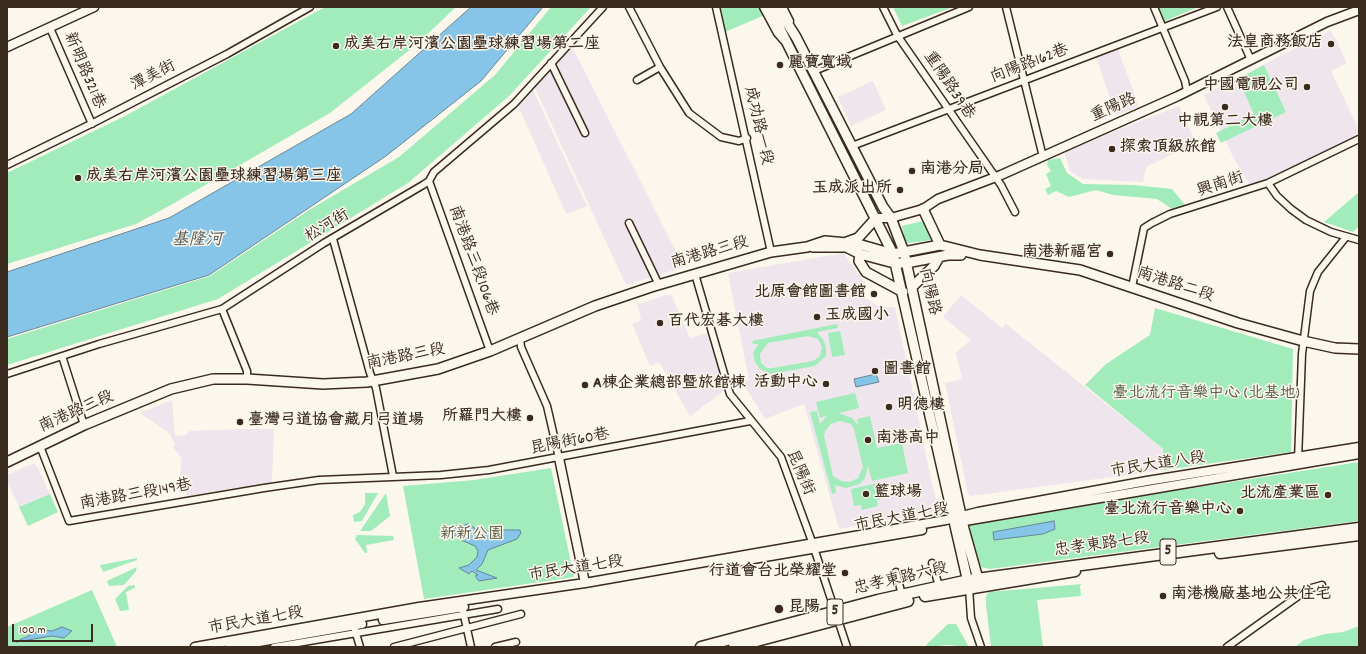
<!DOCTYPE html>
<meta charset="utf-8">
<style>
body{margin:0}
#map{position:relative;width:1366px;height:654px;overflow:hidden;background:#fbf7ec;font-family:Dekko,sans-serif}
canvas{display:block}
.frame{position:absolute;inset:0;border:8px solid #3b2a1e;pointer-events:none}
.scale{position:absolute;left:12px;top:624px;width:81px;height:18px;box-sizing:border-box;border:2px solid #3b2a1e;border-top:0;padding-left:5px;font-size:12px;line-height:14px;white-space:nowrap;color:#3b2a1e;-webkit-text-stroke:3px #fbf7ec;paint-order:stroke}
</style>
<div id="map">
<canvas width="1366" height="654"></canvas>
<div class="frame"></div>
<div class="scale">100 m</div>
</div>
<script>
const c = document.querySelector('canvas').getContext('2d');
c.lineJoin = 'round';
function fill(path, color) { c.fillStyle = color; c.fill(path, 'evenodd'); }
const poly = rows => new Path2D(rows.map(r => 'M' + r).join(''));
function strokePath(path, color, width, dash) { c.strokeStyle = color; c.lineWidth = width; c.lineCap = dash ? 'butt' : 'round'; c.setLineDash(dash || []); c.stroke(path); }
function label(font, color, halo, rows, align = 'center') {
  c.font = font + ' Dekko,"LXGW WenKai TC",sans-serif'; c.lineWidth = 3; c.setLineDash([]); c.textBaseline = 'middle'; c.strokeStyle = halo; c.fillStyle = color; for (const [text, x, y, turn = 0] of rows) {
    c.save(); c.translate(x, y); c.rotate((+turn || 0) * Math.PI / 180); c.textAlign = isNaN(turn) ? turn : align; if (halo) c.strokeText(text, 0, 0); c.fillText(text, 0, 0); c.restore();
  }
}
const built = poly([
 [1331,30,1347,63,1331,71,1359,130,1359,138,1251,187,1233,157,1204,95],
 [572,47,684,267,626,285,534,86],
 [1118,49,1139,107,1116,115,1096,57],
 [873,81,886,110,851,126,838,97],
 [533,90,587,206,566,214,518,105],
 [1179,106,1196,143,1146,167,1143,182,1082,179,1070,171,1064,151],
 [843,253,866,284,858,294,880,307,895,307,933,488,939,511,839,529,804,404,765,419,742,382,749,380,728,273],
 [671,294,690,338,707,333,725,390,690,416,659,362,650,366,632,324,641,320,637,304],
 [961,295,1002,328,1006,324,1163,449,1164,470,971,496,968,494,945,383,962,379,956,353,971,340,943,317],
 [172,400,175,436,185,435,190,431,244,429,274,429,272,482,187,496,180,474,182,459,173,447,175,444,169,433,140,413],
 [34,463,38,468,50,494,19,507,7,481,7,475]
]);
const green = poly([
 [325,7,456,7,417,44,330,113,169,206,136,224,7,264,7,173,125,116],
 [551,7,591,7,509,96,408,183,218,299,7,365,7,339,210,276,309,210,399,157,495,75],
 [720,7,761,7,765,15,725,32],
 [893,7,953,7,902,26],
 [1157,7,1198,7,1163,22],
 [1264,65,1286,112,1221,143,1216,133,1254,114,1238,79],
 [1060,158,1067,173,1083,184,1133,185,1172,189,1186,206,1172,209,1157,199,1113,195,1096,190,1069,197,1056,191,1048,195,1045,189,1051,186,1046,174,1051,171,1047,165,1048,160],
 [1359,192,1359,226,1353,232,1324,222],
 [923,221,929,226,931,240,910,243,905,242,902,226],
 [1155,308,1293,349,1291,452,1164,470,1163,449,1085,385,1106,364,1150,335],
 [837,324,838,328,817,332,824,341,826,348,826,356,815,366,771,374,760,369,755,362,753,353,758,344,753,344,752,341],
 [808,336,818,339,822,347,820,356,813,361,772,368,767,368,761,363,760,354,768,343],
 [840,331,845,355,832,357,828,333],
 [855,393,859,408,839,413,852,418,859,426,857,419,870,416,877,448,902,443,908,473,872,481,868,466,865,478,860,484,846,488,835,485,836,493,832,494,810,412,817,411,820,424,827,416,820,418,816,402],
 [840,421,851,424,854,429,863,467,858,478,850,482,841,481,833,476,824,436,825,431,831,424],
 [1359,462,1359,521,990,569,980,567,977,563,969,528,971,523],
 [551,468,574,577,424,599,403,486,474,480],
 [878,483,882,499,877,500,878,506,862,510,861,505,854,506,851,489],
 [365,493,378,493,362,521,354,522,353,515,360,512,365,504],
 [386,493,390,516,371,531,360,531],
 [50,494,58,512,28,526,19,507],
 [357,535,393,536,394,540,366,545,367,553,365,553,355,539],
 [137,558,137,560,103,572,100,565],
 [137,567,136,571,124,585,109,586,107,581],
 [1082,584,1080,586,1081,596,1037,600,1043,647,991,647,986,605,986,596,989,592],
 [135,585,135,588,126,592,129,610,120,611,115,599,128,586],
 [92,590,117,647,7,647,7,627],
 [948,624,956,624,969,647,948,645,928,647,926,645],
 [1359,626,1359,647,1295,647,1304,640,1325,634,1343,632]
]);
const water = poly([
 [471,7,543,7,481,81,386,156,209,275,7,337,7,272,169,218,351,114,471,7],
 [876,374,879,382,856,387,854,379,876,374],
 [1054,521,1055,529,1043,534,994,540,993,532,1054,521],
 [468,524,478,530,484,529,489,532,497,530,520,530,521,533,517,539,488,550,482,564,476,570,497,578,479,581,475,576,478,575,472,571,469,574,459,568,469,565,477,557,478,551,475,546,461,540,459,537,441,532,468,524],
 [62,627,72,631,64,638,52,636,16,642,40,630,52,631,62,627]
]);
const minor = poly([
 [629,7,660,67,689,113,721,137,739,141,747,138],
 [716,7,771,252],
 [763,7,777,33,783,40],
 [783,7,790,21],
 [883,7,897,35,1001,185,1015,212],
 [1006,7,1043,157],
 [1154,7,1185,81,1187,91],
 [1227,7,1251,60],
 [50,28,92,124],
 [551,63,585,133],
 [814,71,969,7],
 [637,80,660,67],
 [852,146,1217,7],
 [7,165,97,121,227,54,310,7],
 [429,181,490,351],
 [1268,183,1277,196,1291,209,1306,220,1331,232,1359,240],
 [629,223,659,285],
 [333,239,370,373,376,388,393,476],
 [695,274,730,394,781,457,811,539,847,647],
 [1132,287,1144,228,1152,223,1170,214,1268,183,1359,139],
 [222,309,247,371,247,379],
 [520,338,521,347,547,406,559,458],
 [62,356,84,425],
 [7,374,99,344,222,309,324,243,423,185,429,181,434,172,514,104,603,7],
 [40,446,69,521,264,488,319,480,441,475,489,470,750,421],
 [1298,460,1302,354,1310,291,1318,272,1346,237],
 [932,563,939,586],
 [896,572,902,595],
 [969,588,971,618,981,647],
 [463,611,471,647],
 [355,630,360,647],
 [274,647,498,609],
 [394,647,521,614],
 [495,647,516,642],
 [1227,647,1308,589,1322,585]
]);
const tertiary = poly([
 [7,47,94,7],
 [876,218,891,218,923,209,938,199,1001,175,1178,96,1327,22,1359,10],
 [559,458,585,583],
 [959,522,1359,454],
 [718,565,922,530],
 [383,620,464,607],
 [195,647,419,607,585,583,946,520,978,512,1147,481,1359,447],
 [230,647,362,624]
]);
const secondary = poly([
 [769,7,893,254,969,587],
 [777,7,796,37,883,207,891,218,904,252,964,529,980,586],
 [923,209,940,245],
 [847,242,858,238,876,218],
 [813,247,846,247,860,254,894,263,906,263,948,255,961,255],
 [860,254,859,261,866,272,903,292],
 [912,287,934,266,939,257],
 [7,462,84,425,171,389,213,379,247,379,323,384,367,382,438,369,490,351,595,306,651,287,771,252,807,247,825,241,858,244,893,254,940,245,980,255,1080,270,1238,323,1303,341,1335,348,1359,349]
]);
const primary = poly([
 [1220,553,1359,535],
 [925,596,1075,571],
 [701,647,878,600,969,580,1359,528],
 [734,647,908,601]
]);
const markers = [
 [1331,44,4,"#3b2a1e"],
 [336,46,4,"#3b2a1e"],
 [780,65,4,"#3b2a1e"],
 [1307,87,4,"#3b2a1e"],
 [1225,107,4,"#3b2a1e"],
 [1112,149,4,"#3b2a1e"],
 [912,171,4,"#3b2a1e"],
 [78,178,4,"#3b2a1e"],
 [900,190,4,"#3b2a1e"],
 [1110,254,4,"#3b2a1e"],
 [874,294,4,"#3b2a1e"],
 [817,317,4,"#3b2a1e"],
 [660,323,4,"#3b2a1e"],
 [875,371,4,"#3b2a1e"],
 [826,384,4,"#3b2a1e"],
 [585,385,4,"#3b2a1e"],
 [889,407,4,"#3b2a1e"],
 [530,418,4,"#3b2a1e"],
 [240,422,4,"#3b2a1e"],
 [868,440,4,"#3b2a1e"],
 [866,494,4,"#3b2a1e"],
 [1328,495,4,"#3b2a1e"],
 [1240,511,4,"#3b2a1e"],
 [845,573,4,"#3b2a1e"],
 [1163,596,4,"#3b2a1e"],
 [779,609,5,"#3b2a1e"]
];
const shields = [
 [1168,552,16],
 [835,612,16]
];
const shieldNames = [
 ["5",1168,552],
 ["5",835,612]
];
const poiNames = [
 ["法皇商務飯店",1323,44,"right"],
 ["成美右岸河濱公園壘球練習場第二座",344,46],
 ["麗寶寬域",788,65],
 ["中國電視公司",1299,87,"right"],
 ["中視第二大樓",1225,123,"center"],
 ["探索頂級旅館",1120,149],
 ["南港分局",920,171],
 ["成美右岸河濱公園壘球練習場第三座",86,178],
 ["玉成派出所",892,190,"right"],
 ["南港新福宮",1102,254,"right"],
 ["北原會館圖書館",866,294,"right"],
 ["玉成國小",825,317],
 ["百代宏碁大樓",668,323],
 ["圖書館",883,371],
 ["活動中心",818,384,"right"],
 ["A棟企業總部暨旅館棟",593,385],
 ["明德樓",897,407],
 ["所羅門大樓",522,418,"right"],
 ["臺灣弓道協會藏月弓道場",248,422],
 ["南港高中",876,440],
 ["籃球場",874,494],
 ["北流產業區",1320,495,"right"],
 ["臺北流行音樂中心",1232,511,"right"],
 ["行道會台北榮耀堂",837,573,"right"],
 ["南港機廠基地公共住宅",1171,596],
 ["昆陽",788,609]
];
const streetNames = [
 ["向陽路162巷",1030,65,-21],
 ["新明路321巷",83,71,67],
 ["潭美街",154,77,-27],
 ["重陽路39巷",948,86,56],
 ["重陽路",1114,109,-24],
 ["成功路一段",757,126,77],
 ["興南街",1221,186,-18],
 ["松河街",328,227,-31],
 ["南港路三段",710,254,-16],
 ["南港路三段106巷",472,261,70],
 ["南港路二段",1175,286,18],
 ["向陽路",928,292,77],
 ["南港路三段",406,358,-11],
 ["南港路三段",77,413,-24],
 ["昆陽街60巷",570,443,-11],
 ["市民大道八段",1158,466,-9],
 ["昆陽街",799,473,67],
 ["南港路三段149巷",136,496,-10],
 ["市民大道七段",902,519,-11],
 ["忠孝東路七段",1102,546,-8],
 ["市民大道七段",576,570,-9],
 ["忠孝東路六段",901,580,-13],
 ["市民大道七段",256,622,-10]
];
const parkNames = [
 ["臺北流行音樂中心 (北基地)",1206,395],
 ["新新公園",472,536]
];
const waterNames = [
 ["基隆河",197,242]
];
fill(built, '#efe6ed');
fill(green, '#a2ecbb');
fill(water, '#86c5e7');
strokePath(water, '#688797', 1);
strokePath(minor, '#3b2a1e', 9);
strokePath(tertiary, '#3b2a1e', 11);
strokePath(secondary, '#3b2a1e', 12);
strokePath(primary, '#3b2a1e', 13);
strokePath(minor, '#fbf7ec', 6);
strokePath(tertiary, '#fbf7ec', 8);
strokePath(secondary, '#fbf7ec', 9);
strokePath(primary, '#fbf7ec', 10);
for (const [x, y, r, color] of markers) { const dot = new Path2D(); dot.arc(x, y, r, 0, 2 * Math.PI); c.fillStyle = color; c.fill(dot); strokePath(dot, '#fbf7ec', 1.5); }
for (const [x, y, w] of shields) { const box = new Path2D(); box.roundRect(x - w / 2, y - 13, w, 26, 3); c.fillStyle = '#fbf7ec'; c.fill(box); strokePath(box, '#3b2a1e', 1); }
label('bold 15px', '#3b2a1e', null, shieldNames);
label('bold 16px', '#3b2a1e', '#fbf7ec', poiNames, 'left');
label('16px', '#3b2a1e', '#fbf7ec', streetNames);
label('16px', '#555a45', '#fbf7ec', parkNames);
label('italic 17px', '#52585a', '#fbf7ec', waterNames);
</script>
